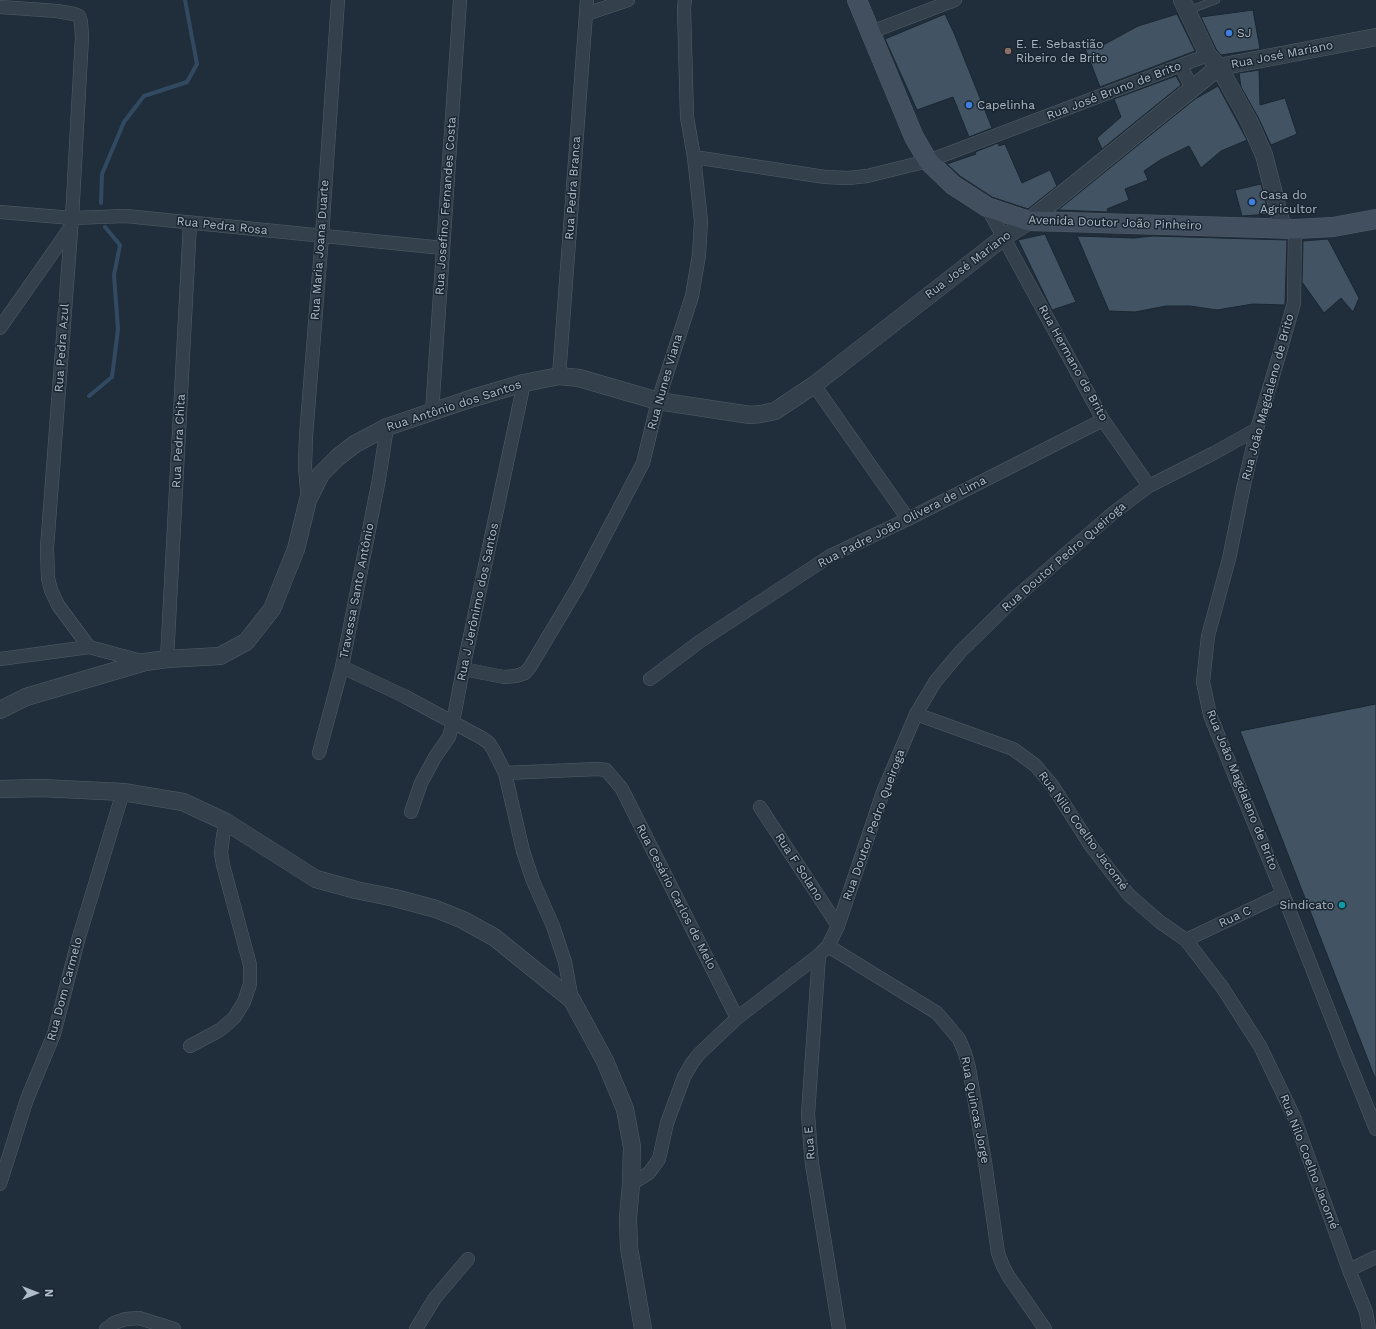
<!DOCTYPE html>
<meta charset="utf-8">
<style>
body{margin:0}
#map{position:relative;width:1376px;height:1329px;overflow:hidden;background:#202e3b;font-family:"Work Sans",sans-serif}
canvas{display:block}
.north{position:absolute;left:16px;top:1273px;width:40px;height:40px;-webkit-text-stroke:3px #192530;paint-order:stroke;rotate:90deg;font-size:11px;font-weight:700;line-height:16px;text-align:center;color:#aebbc8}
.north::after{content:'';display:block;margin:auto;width:14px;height:18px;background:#aebbc8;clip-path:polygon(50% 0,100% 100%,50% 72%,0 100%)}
</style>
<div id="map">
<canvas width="1376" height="1329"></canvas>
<div class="north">N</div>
</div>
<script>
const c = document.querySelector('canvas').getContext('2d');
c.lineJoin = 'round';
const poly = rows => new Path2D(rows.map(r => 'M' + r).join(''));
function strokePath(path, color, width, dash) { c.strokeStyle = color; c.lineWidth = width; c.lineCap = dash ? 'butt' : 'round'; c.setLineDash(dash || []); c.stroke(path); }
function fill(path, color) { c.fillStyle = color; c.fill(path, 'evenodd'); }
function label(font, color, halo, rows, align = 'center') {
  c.font = font + ' "Work Sans",sans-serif'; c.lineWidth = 3; c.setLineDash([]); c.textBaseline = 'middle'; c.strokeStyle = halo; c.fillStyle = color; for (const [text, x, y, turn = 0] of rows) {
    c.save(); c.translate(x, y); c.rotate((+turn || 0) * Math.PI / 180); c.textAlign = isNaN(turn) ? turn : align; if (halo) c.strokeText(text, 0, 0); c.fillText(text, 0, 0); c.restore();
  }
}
const stream = poly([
 [101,203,102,174,124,122,144,96,187,82,197,64,185,0],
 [89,396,112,377,118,329,114,275,120,245,105,227]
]);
const building = poly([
 [1253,10,1260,49,1221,55,1216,49,1201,17,1253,10],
 [945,14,954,33,992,128,969,137,953,97,917,110,885,39,945,14],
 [1177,14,1195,51,1100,87,1085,48,1105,44,1138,26,1177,14],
 [1259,70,1260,105,1285,98,1297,134,1271,145,1258,117,1241,87,1239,73,1259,70],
 [1176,76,1181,85,1102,149,1097,138,1121,117,1114,99,1176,76],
 [1218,86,1247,140,1221,151,1201,168,1189,146,1160,160,1144,171,1148,180,1125,189,1129,200,1107,209,1108,212,1058,210,1195,99,1218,86],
 [998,143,999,146,1005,144,1022,183,1050,170,1057,186,1028,209,992,197,960,176,947,164,976,154,975,152,998,143],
 [1261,184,1269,214,1242,216,1235,190,1261,184],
 [1045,234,1076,302,1052,310,1018,240,1045,234],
 [1077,236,1134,238,1153,236,1287,240,1285,305,1253,304,1217,310,1190,306,1166,306,1135,312,1109,311,1077,236],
 [1328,239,1359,298,1353,312,1341,298,1324,313,1302,282,1303,241,1328,239],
 [1376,704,1376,1078,1375,1078,1240,731,1376,704]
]);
const service = poly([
 [1187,11,1216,0]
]);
const minor = poly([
 [0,7,57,11,74,14,79,16,81,22,82,37,72,218,47,548,48,578,51,590,58,605,89,647],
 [586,14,628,0],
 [871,32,955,0],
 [1181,66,1192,88],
 [694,157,825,177,848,178,867,176,928,161,1208,55],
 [987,207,1103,420,1149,486],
 [0,212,72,218,126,216,443,248],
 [1295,229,1294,303,1280,352,1257,429,1244,485,1229,559,1208,636,1203,682,1210,715,1283,894,1346,1055,1376,1129],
 [0,328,70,228],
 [559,376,587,0],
 [814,385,908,519],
 [432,412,460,0],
 [308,500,305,467,306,436,322,236,338,0],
 [0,659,89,647,145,662],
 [167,659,190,223],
 [342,667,404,696,482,738,489,743,494,751,505,773,523,851,533,881,553,926,565,962,572,1000],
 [463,669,504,677,516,676,525,673,530,667,579,585,643,463,658,401,692,296,699,255,701,221,694,157,687,117,684,8,685,0],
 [650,679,699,642,830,556,908,519,1103,420],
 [916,714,1013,749,1035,765,1052,785,1091,846,1129,895,1160,922,1186,940,1222,987,1260,1046,1294,1117,1349,1270,1366,1312,1369,1329],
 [319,753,342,667,379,479,387,427],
 [505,773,598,769,606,770,612,777,622,789,737,1018],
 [760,807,838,926],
 [411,812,421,783,435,757,449,737,453,722,463,669,524,383],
 [1186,940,1283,894],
 [828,946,937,1013,959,1039,965,1053,969,1068,985,1162,998,1253,1003,1266,1009,1277,1045,1329],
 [819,955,808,1114,810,1142,812,1164,839,1329],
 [190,1046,220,1030,234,1018,244,1002,250,984,250,965,223,865,221,853,223,836,226,822],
 [0,1184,27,1099,54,1034,79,937,123,792],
 [631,1184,649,1173,659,1159,667,1123,684,1077,692,1063,699,1054,737,1018,819,955,828,946,838,926,883,792,916,714,935,682,961,651,1015,598,1113,513,1149,486,1214,453,1257,429],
 [1349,1270,1376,1257],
 [106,1329,114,1323,126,1319,139,1318,174,1329],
 [416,1329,435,1298,468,1259]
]);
const tertiary = poly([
 [1182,0,1208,55,1219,67,1249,121,1264,155,1283,229],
 [0,710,26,697,145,662,167,659,220,656,246,642,272,609,296,549,308,500,321,474,338,457,355,444,387,427,473,398,524,383,559,376,579,378,658,401,750,415,761,414,775,411,814,385,1004,237,1029,221,1219,67,1376,37],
 [0,789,41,788,123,792,183,802,226,822,316,879,356,890,395,898,436,909,463,920,494,937,572,1000,605,1061,625,1109,632,1147,631,1184,628,1218,629,1248,643,1329]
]);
const secondary = poly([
 [857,0,914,137,928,161,953,185,987,207,1029,221,1066,222,1295,229,1333,227,1376,219]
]);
const markers = [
 [1229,33,4,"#3f7fe0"],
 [1008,51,4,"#8d6e63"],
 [969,105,4,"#3f7fe0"],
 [1252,202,4,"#3f7fe0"],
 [1342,905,4,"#0f9aa8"]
];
const poiNames = [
 ["SJ",1237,33],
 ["E. E. Sebastião",1016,44],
 ["Ribeiro de Brito",1016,58],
 ["Capelinha",977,105],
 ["Casa do",1260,195],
 ["Agricultor",1260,209],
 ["Sindicato",1334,905,"right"]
];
const streetNames = [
 ["Rua José Mariano",1282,55,-11],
 ["Rua José Bruno de Brito",1114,91,-21],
 ["Rua Pedra Branca",573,188,-86],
 ["Rua Josefino Fernandes Costa",446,206,-86],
 ["Avenida Doutor João Pinheiro",1115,223,2],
 ["Rua Pedra Rosa",222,226,6],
 ["Rua Maria Joana Duarte",320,250,-86],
 ["Rua José Mariano",968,265,-37],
 ["Rua Pedra Azul",62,348,-86],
 ["Rua Hermano de Brito",1073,363,61],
 ["Rua Nunes Viana",665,382,-74],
 ["Rua João Magdaleno de Brito",1268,397,-75],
 ["Rua Antônio dos Santos",454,406,-18],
 ["Rua Pedra Chita",179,441,-87],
 ["Rua Padre João Olivera de Lima",902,522,-27],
 ["Rua Doutor Pedro Queiroga",1064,557,-41],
 ["Travessa Santo Antônio",357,591,-79],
 ["Rua J Jerônimo dos Santos",478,602,-78],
 ["Rua João Magdaleno de Brito",1242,790,68],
 ["Rua Doutor Pedro Queiroga",874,825,-70],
 ["Rua Nilo Coelho Jacomé",1083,831,54],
 ["Rua F Solano",799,867,57],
 ["Rua Cesário Carlos de Melo",676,897,63],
 ["Rua C",1235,917,-25],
 ["Rua Dom Carmelo",65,989,-75],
 ["Rua Quincas Jorge",975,1110,79],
 ["Rua E",810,1143,-94],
 ["Rua Nilo Coelho Jacomé",1309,1162,69]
];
strokePath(stream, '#314a62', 4);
fill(building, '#425463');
strokePath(building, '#1b2732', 1);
strokePath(service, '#515e69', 8);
strokePath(minor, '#515e69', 14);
strokePath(tertiary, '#515e69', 18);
strokePath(secondary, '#515e69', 20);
strokePath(service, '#34404b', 7);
strokePath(minor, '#34404b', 13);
strokePath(tertiary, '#34404b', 17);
strokePath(secondary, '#414f5f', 19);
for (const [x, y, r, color] of markers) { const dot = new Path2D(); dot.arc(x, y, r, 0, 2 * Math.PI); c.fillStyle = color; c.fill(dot); strokePath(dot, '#192530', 1.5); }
label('12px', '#aebbc8', '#192530', poiNames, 'left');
label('12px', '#aebbc8', '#192530', streetNames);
</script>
